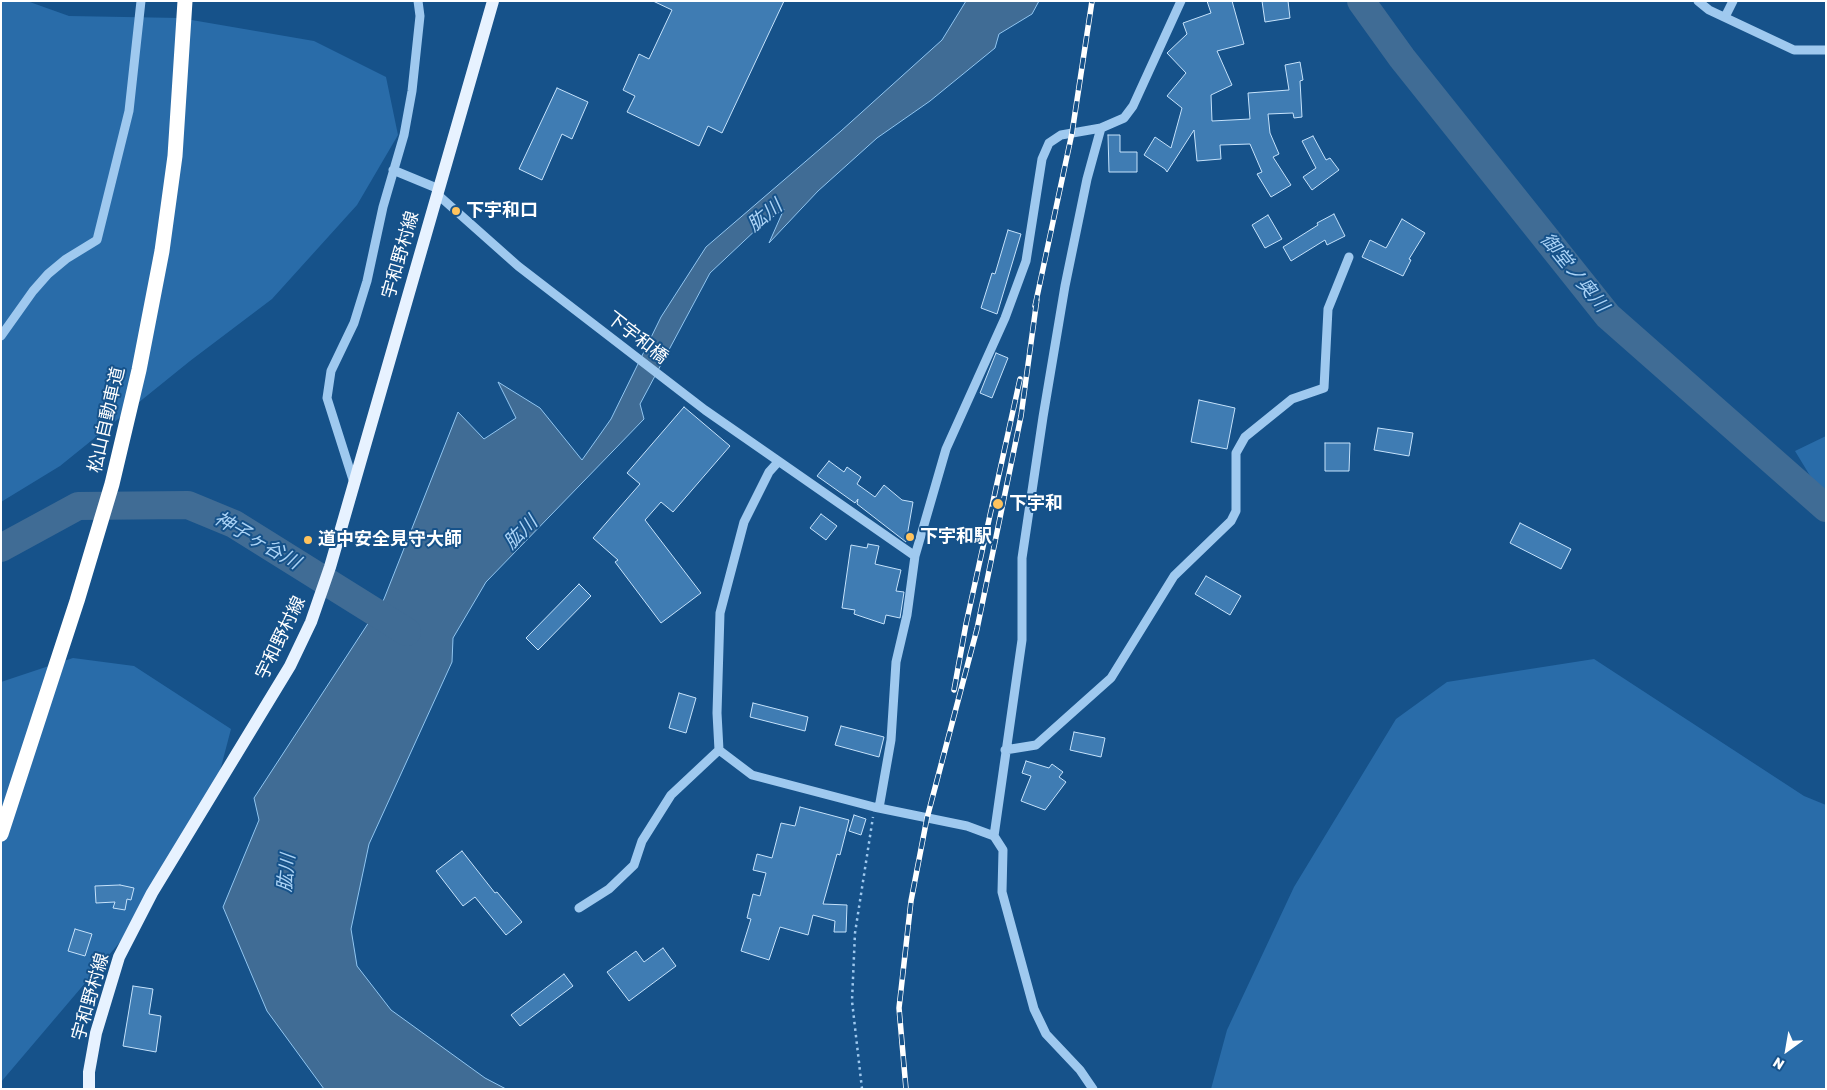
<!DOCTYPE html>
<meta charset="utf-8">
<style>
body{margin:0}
#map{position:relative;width:1827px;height:1090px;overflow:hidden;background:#16528a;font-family:Rubik,sans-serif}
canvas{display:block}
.frame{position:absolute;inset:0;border:2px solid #fff;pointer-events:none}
.north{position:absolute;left:1762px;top:1025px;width:50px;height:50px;-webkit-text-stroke:4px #16528a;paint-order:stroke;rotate:212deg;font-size:14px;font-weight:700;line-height:20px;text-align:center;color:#fff}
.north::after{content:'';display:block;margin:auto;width:18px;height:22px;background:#fff;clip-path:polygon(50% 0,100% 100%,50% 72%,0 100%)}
</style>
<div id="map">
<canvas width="1827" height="1090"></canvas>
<div class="frame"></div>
<div class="north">N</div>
</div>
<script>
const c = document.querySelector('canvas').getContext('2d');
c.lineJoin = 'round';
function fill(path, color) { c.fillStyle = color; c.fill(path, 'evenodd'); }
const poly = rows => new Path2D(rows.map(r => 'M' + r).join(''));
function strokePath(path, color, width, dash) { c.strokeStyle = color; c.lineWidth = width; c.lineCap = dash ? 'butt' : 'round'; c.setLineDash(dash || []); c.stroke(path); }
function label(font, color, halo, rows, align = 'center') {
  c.font = font + ' Rubik,"Noto Sans JP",sans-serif'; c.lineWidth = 4; c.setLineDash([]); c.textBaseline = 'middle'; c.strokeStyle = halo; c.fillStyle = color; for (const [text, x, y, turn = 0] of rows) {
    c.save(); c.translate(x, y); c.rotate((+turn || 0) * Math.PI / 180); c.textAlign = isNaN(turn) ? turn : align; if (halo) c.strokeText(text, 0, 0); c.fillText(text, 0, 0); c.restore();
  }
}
const green = poly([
 [1,1,27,1,69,16,180,18,314,41,386,77,398,135,357,205,272,299,190,361,60,466,1,502],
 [1826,436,1826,502,1795,451],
 [73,658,134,666,231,729,210,809,131,929,1,1082,1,682],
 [1594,659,1804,796,1826,805,1826,1089,1211,1089,1227,1030,1294,887,1396,719,1447,682]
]);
const water = poly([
 [966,1,1039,1,1032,14,999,34,995,48,930,101,877,138,818,191,769,243,784,209,760,226,710,273,640,404,644,419,486,582,453,638,452,662,369,844,351,929,357,966,391,1010,485,1078,506,1089,324,1089,267,1011,223,907,259,820,254,798,384,599,458,412,484,439,516,418,498,382,540,408,582,460,611,419,661,317,706,247,841,131,942,40,966,1]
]);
const river = poly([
 [1361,1,1402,58,1608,316,1826,508],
 [1,548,78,506,188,505,234,524,407,632]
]);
const building = poly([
 [653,1,784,1,722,133,708,126,699,146,627,112,635,96,623,90,639,54,649,59,672,10,653,1],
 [1207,1,1232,1,1244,44,1217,51,1232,85,1211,95,1212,121,1250,119,1248,93,1289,90,1285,65,1300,62,1303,80,1300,81,1302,117,1294,118,1293,113,1268,114,1270,133,1279,154,1273,157,1291,185,1271,197,1257,174,1262,172,1250,144,1220,145,1221,159,1197,161,1194,130,1167,172,1165,169,1144,155,1155,137,1171,148,1182,108,1167,96,1186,73,1167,53,1187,34,1183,23,1211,13,1207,1],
 [1262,1,1288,1,1290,18,1265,22,1262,1],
 [557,88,588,102,572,139,562,134,542,180,519,169,557,88],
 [1108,135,1120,135,1120,152,1137,152,1137,172,1109,172,1108,135],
 [1313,136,1326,160,1330,158,1339,170,1312,190,1303,177,1316,168,1302,141,1313,136],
 [1334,214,1345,236,1327,245,1325,240,1291,261,1283,247,1318,225,1317,223,1334,214],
 [1268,215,1282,239,1265,248,1252,225,1268,215],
 [1402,219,1425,233,1409,259,1411,260,1403,276,1362,257,1370,240,1386,248,1402,219],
 [1008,230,1021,234,997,314,981,308,992,273,995,274,1008,230],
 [996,353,1008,358,992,398,980,393,996,353],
 [1199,400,1235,408,1227,449,1191,442,1199,400],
 [684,407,730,446,673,512,661,502,645,520,701,593,661,623,615,562,618,560,593,538,640,484,627,473,684,407],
 [1378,428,1413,433,1409,456,1374,450,1378,428],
 [1325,443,1350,443,1349,471,1325,471,1325,443],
 [829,461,844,472,847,467,861,477,857,484,875,497,884,485,902,500,913,502,906,542,857,504,858,499,855,503,817,476,829,461],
 [821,514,837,526,826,540,810,528,821,514],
 [1520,523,1571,549,1561,569,1510,543,1520,523],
 [868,544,879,546,875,564,901,570,896,591,904,592,900,618,886,615,884,624,854,614,855,610,842,608,851,545,867,548,868,544],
 [1206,576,1241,596,1230,615,1195,594,1206,576],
 [579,584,591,596,538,650,526,638,579,584],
 [679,693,696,698,686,733,669,728,679,693],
 [753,703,808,717,805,731,750,717,753,703],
 [841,726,884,737,879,757,835,745,841,726],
 [1074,732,1105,738,1101,757,1070,750,1074,732],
 [1026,761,1049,768,1052,764,1063,772,1059,777,1066,782,1045,810,1021,801,1031,776,1022,773,1026,761],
 [800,807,849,820,840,855,837,854,823,904,847,905,846,932,834,932,835,921,813,915,808,935,780,927,769,960,741,951,751,919,747,918,753,894,760,896,766,873,753,870,757,854,772,858,781,823,795,826,800,807],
 [854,815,866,819,861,835,849,831,854,815],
 [462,851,495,893,497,892,522,922,506,935,475,897,463,906,436,871,462,851],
 [120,885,134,888,131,900,127,899,125,910,113,908,115,902,96,903,95,886,120,885],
 [75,929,92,934,85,956,68,951,75,929],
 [663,948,676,966,629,1001,607,972,636,951,644,962,663,948],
 [564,974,573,986,520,1026,511,1015,564,974],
 [133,986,153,989,149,1014,161,1016,156,1052,123,1046,133,986]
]);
const path = poly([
 [862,1089,852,1001,855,933,873,817]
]);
const minor = poly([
 [1698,1,1709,10,1794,50,1826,50],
 [1725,17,1733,1],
 [393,170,439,189],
 [437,194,518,266,705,410,915,556],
 [1,336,33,291,48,274,66,259,97,240,129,111,141,1],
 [778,462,769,472,744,522,720,613,717,713,719,750,752,775,874,807,967,826,994,836,1003,850,1002,892,1034,1009,1046,1034,1080,1070,1093,1089],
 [354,483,327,398,331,371,354,323,367,281,383,207,404,135,412,91,420,16,418,1],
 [1005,750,1036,745,1111,678,1174,576,1231,521,1236,511,1236,453,1245,437,1292,399,1324,388,1328,309,1349,257],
 [879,808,891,740,896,662,907,615,915,556,946,449,1005,318,1026,261,1042,159,1049,143,1061,135,1101,128,1124,118,1133,106,1181,1],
 [994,836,1022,640,1022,558,1043,417,1065,286,1087,179,1101,128],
 [579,908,609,889,634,865,642,841,671,795,719,750]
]);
const major = poly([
 [89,1089,89,1072,96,1033,119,957,152,893,290,666,311,622,330,567,493,1]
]);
const highway = poly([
 [1,834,77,601,112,484,139,370,162,251,175,156,185,1]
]);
const rail = poly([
 [1035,306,1072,133,1092,1],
 [954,690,966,624,1020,379],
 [906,1089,899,1008,911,901,927,818,977,629,1021,416,1037,299]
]);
const markers = [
 [456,211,5,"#ffc35d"],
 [998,504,6,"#ffc35d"],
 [910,537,5,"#ffc35d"],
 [308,540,5,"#ffc35d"]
];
const poiNames = [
 ["下宇和口",466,211],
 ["下宇和",1009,504],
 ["下宇和駅",920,537],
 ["道中安全見守大師",318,540]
];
const streetNames = [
 ["宇和野村線",401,255,-74],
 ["下宇和橋",637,338,38],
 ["松山自動車道",107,420,-77],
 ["宇和野村線",281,638,-64],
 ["宇和野村線",91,997,-74]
];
const waterNames = [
 ["肱川",765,216,-39],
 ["御堂ノ奥川",1574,273,51],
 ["肱川",521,533,-45],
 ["神子ヶ谷川",257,541,30],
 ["肱川",287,873,-84]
];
fill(green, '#296ca9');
fill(water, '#406c95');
strokePath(water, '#91c6f1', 1);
strokePath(river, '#406c95', 28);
fill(building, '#3f7cb3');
strokePath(building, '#c5e2fb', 1);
strokePath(path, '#9fc9ef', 2.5, [2.5, 4]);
strokePath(minor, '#9fc9ef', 9);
strokePath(major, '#e7f2ff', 12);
strokePath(highway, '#fff', 15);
strokePath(rail, '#fff', 5.5);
strokePath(rail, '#16528a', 4, [11]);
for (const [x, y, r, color] of markers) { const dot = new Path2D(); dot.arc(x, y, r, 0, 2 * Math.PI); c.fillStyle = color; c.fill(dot); strokePath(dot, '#16528a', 2); }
label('bold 18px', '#fff', '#16528a', poiNames, 'left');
label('18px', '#fff', '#16528a', streetNames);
label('italic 19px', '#abd3f6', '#16528a', waterNames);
</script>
